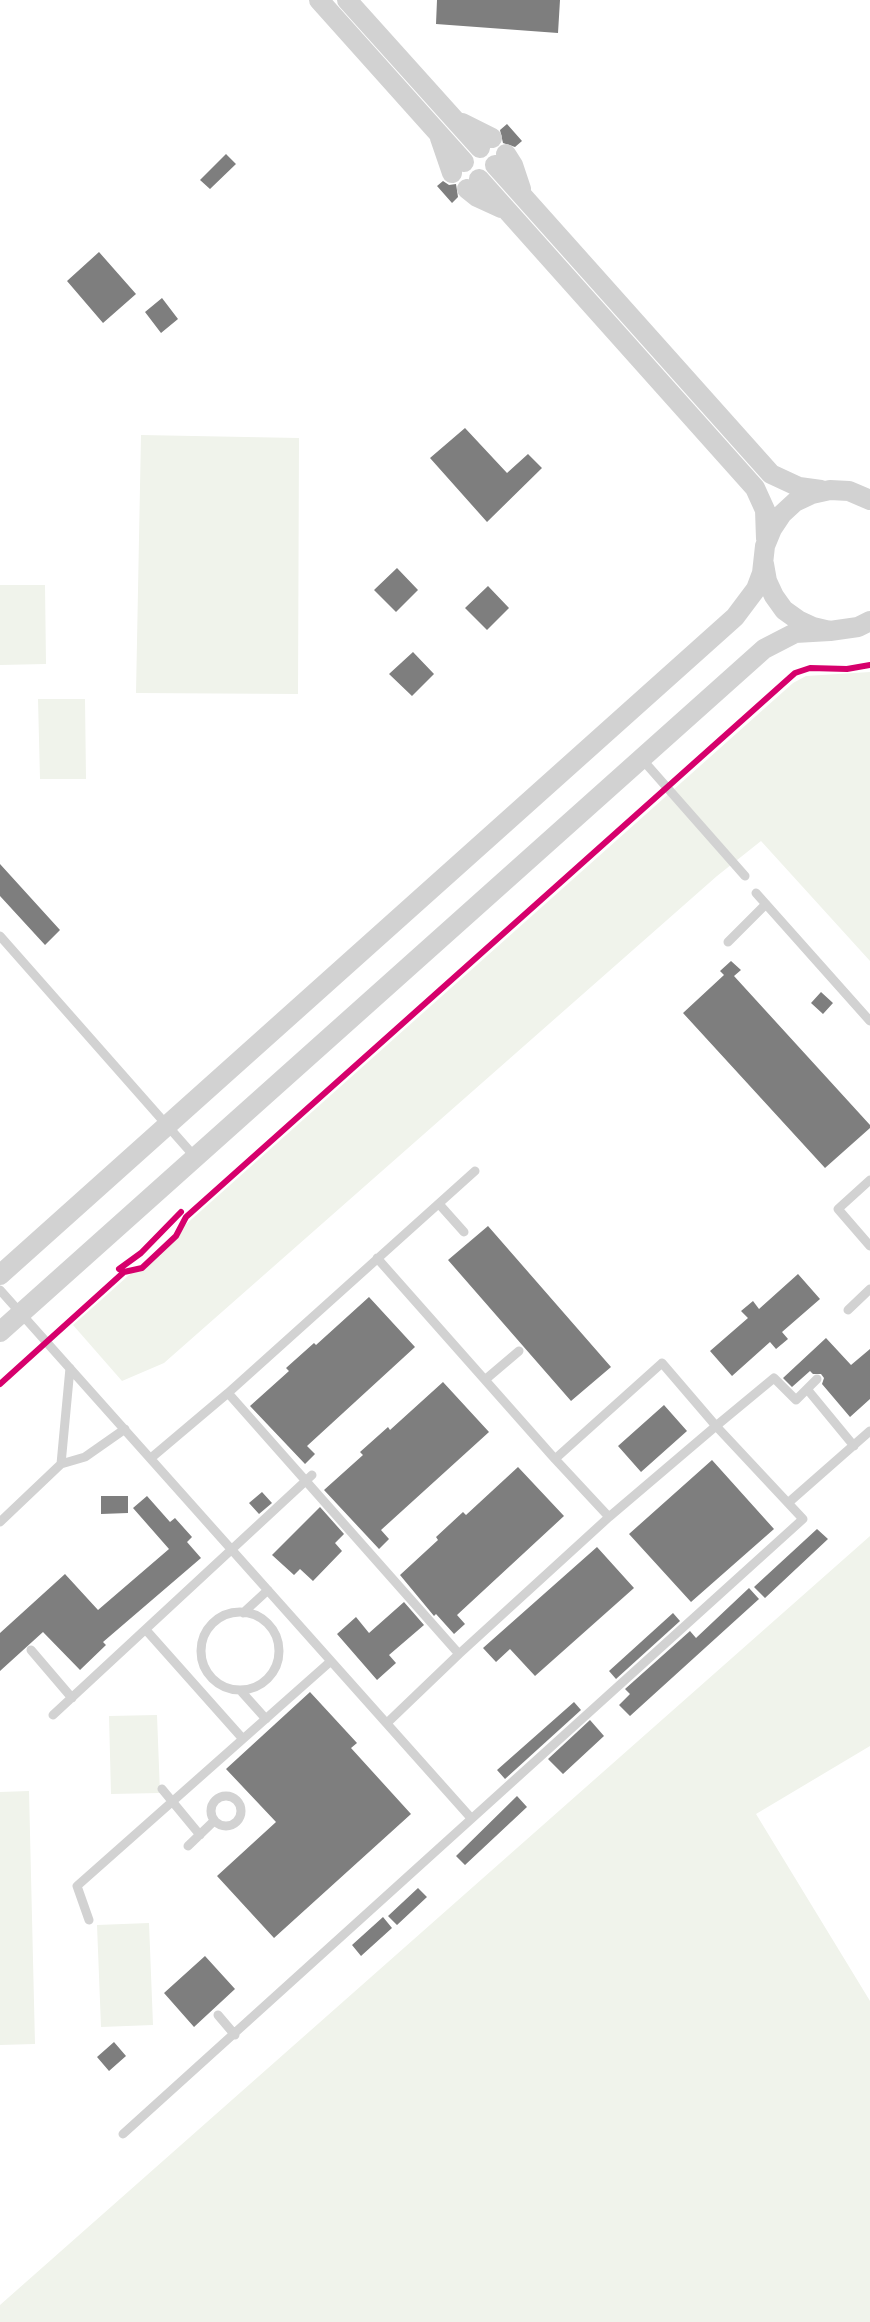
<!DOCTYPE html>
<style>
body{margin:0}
canvas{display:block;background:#fff}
</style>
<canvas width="870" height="2322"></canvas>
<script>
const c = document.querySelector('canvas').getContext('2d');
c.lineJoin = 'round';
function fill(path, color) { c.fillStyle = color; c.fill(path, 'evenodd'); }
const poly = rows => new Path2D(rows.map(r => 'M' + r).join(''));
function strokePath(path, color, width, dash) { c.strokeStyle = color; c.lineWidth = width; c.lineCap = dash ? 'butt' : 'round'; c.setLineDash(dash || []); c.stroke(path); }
const green = poly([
 [141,435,299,438,298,694,136,693],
 [0,585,45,585,46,664,0,665],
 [870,672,870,961,761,841,717,876,164,1363,122,1381,73,1325,793,683,806,676],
 [38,699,85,699,86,779,40,779],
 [870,1536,870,1746,756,1814,870,2001,870,2322,0,2322,0,2305],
 [157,1715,160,1793,111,1794,109,1716],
 [29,1791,35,2044,0,2045,0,1792],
 [149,1923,153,2025,101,2027,97,1925]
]);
const building = poly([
 [437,0,560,0,558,33,436,24],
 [507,124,522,141,515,147,503,143,500,130],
 [226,154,236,164,210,189,200,180],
 [443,181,449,185,456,184,458,197,452,203,437,186],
 [99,252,136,294,103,323,67,281],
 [162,298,178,319,161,333,145,312],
 [465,428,507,473,528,454,542,468,487,522,430,458],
 [397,568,418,590,396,612,374,590],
 [488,586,509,608,487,630,465,608],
 [413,652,434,674,412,696,389,674],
 [0,864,60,930,45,945,0,896],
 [731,961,741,970,734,976,870,1125,870,1128,825,1168,683,1013,724,975,720,971],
 [821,992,833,1003,823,1014,811,1003],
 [488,1226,611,1367,571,1401,448,1260],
 [798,1274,820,1299,782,1332,788,1339,776,1349,770,1342,732,1376,710,1351,748,1318,741,1311,753,1301,759,1309],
 [369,1297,415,1347,307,1446,315,1454,305,1464,250,1406,289,1371,286,1368,314,1343,316,1345],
 [826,1338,851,1365,870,1349,870,1399,850,1417,822,1384,824,1378,821,1374,813,1374,810,1371,792,1387,783,1378],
 [443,1382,489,1432,381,1530,389,1539,379,1549,324,1490,363,1455,360,1452,388,1427,390,1430],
 [664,1405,687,1431,641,1472,618,1446],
 [712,1460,774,1529,691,1602,629,1534],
 [518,1467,564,1516,457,1615,465,1624,454,1634,436,1614,434,1616,400,1575,438,1540,436,1537,463,1512,466,1515],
 [262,1492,272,1503,259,1514,249,1503],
 [101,1496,128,1496,128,1513,101,1514],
 [147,1496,170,1522,175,1518,192,1537,187,1542,201,1558,103,1642,106,1645,80,1670,43,1632,0,1671,0,1633,65,1574,98,1610,169,1549,133,1508],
 [320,1507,344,1534,335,1543,342,1551,313,1581,300,1569,294,1575,272,1555],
 [817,1529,828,1539,765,1598,754,1587],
 [597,1547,634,1588,535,1676,510,1649,496,1662,483,1648],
 [749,1588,759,1599,630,1716,619,1705,630,1694,625,1689,690,1631,696,1638],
 [404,1602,424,1625,389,1655,396,1663,377,1680,337,1634,356,1617,369,1633],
 [673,1613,680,1621,616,1679,609,1671],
 [310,1692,357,1743,351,1748,411,1814,274,1938,217,1876,276,1822,226,1769],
 [574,1702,581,1710,505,1779,497,1770],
 [590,1720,604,1736,563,1774,548,1759],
 [517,1796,527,1807,465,1865,456,1856],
 [418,1888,427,1897,397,1925,388,1916],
 [383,1917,392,1928,361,1956,352,1945],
 [205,1956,235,1989,194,2027,164,1993],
 [114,2042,126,2056,109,2071,97,2057]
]);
const service = poly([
 [641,758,745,876],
 [756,893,870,1021],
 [0,936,195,1157],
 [728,942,766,904],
 [870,1180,838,1209,870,1246],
 [439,1204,464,1232],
 [377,1258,555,1459,609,1517],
 [0,1290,471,1818],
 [848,1310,870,1289],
 [486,1379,519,1351],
 [807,1389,854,1446],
 [228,1393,459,1654,609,1517,716,1426,662,1363,555,1459],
 [151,1458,228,1393,475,1171],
 [61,1464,70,1368],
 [788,1503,870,1431],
 [0,1522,61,1464,85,1457,125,1429],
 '201 1651a39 39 0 1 1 78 0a39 39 0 1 1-78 0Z',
 [243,1613,268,1590],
 [146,1630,243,1739],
 [31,1650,72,1698],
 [240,1690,266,1719],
 [53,1715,312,1475],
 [387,1723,459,1654],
 [162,1789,200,1835],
 '211 1811a15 15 0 1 1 30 0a15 15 0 1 1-30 0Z',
 [188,1846,214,1821],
 [89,1920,77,1886,331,1661],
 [218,2015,235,2035],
 [123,2134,803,1519,716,1426,774,1378,796,1400,817,1379]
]);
const minor = poly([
 [319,0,464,162],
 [347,0,480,148],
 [462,123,492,138],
 [440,138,452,173],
 [506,154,513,165,521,189],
 [495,165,771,474,799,487,821,490],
 [479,179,755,488,765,510,766,539],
 [467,189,477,197,501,208],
 [764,564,767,581,774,596,784,610,798,620,813,627,830,631,858,627,870,621],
 [0,1275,735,617,756,589,762,573,765,546,772,529,782,514,795,502,812,494,830,490,849,491,870,500],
 [0,1332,764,649,795,633,830,631]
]);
const cycleway = poly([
 [119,1269,141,1253,181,1212],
 [0,1384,124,1272,142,1268,176,1236,186,1217,795,673,810,668,847,669,870,665]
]);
fill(green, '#f0f3eb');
fill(building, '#7e7e7e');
strokePath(service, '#d2d2d2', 9);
strokePath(minor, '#d2d2d2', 20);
strokePath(cycleway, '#d6006c', 6);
</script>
